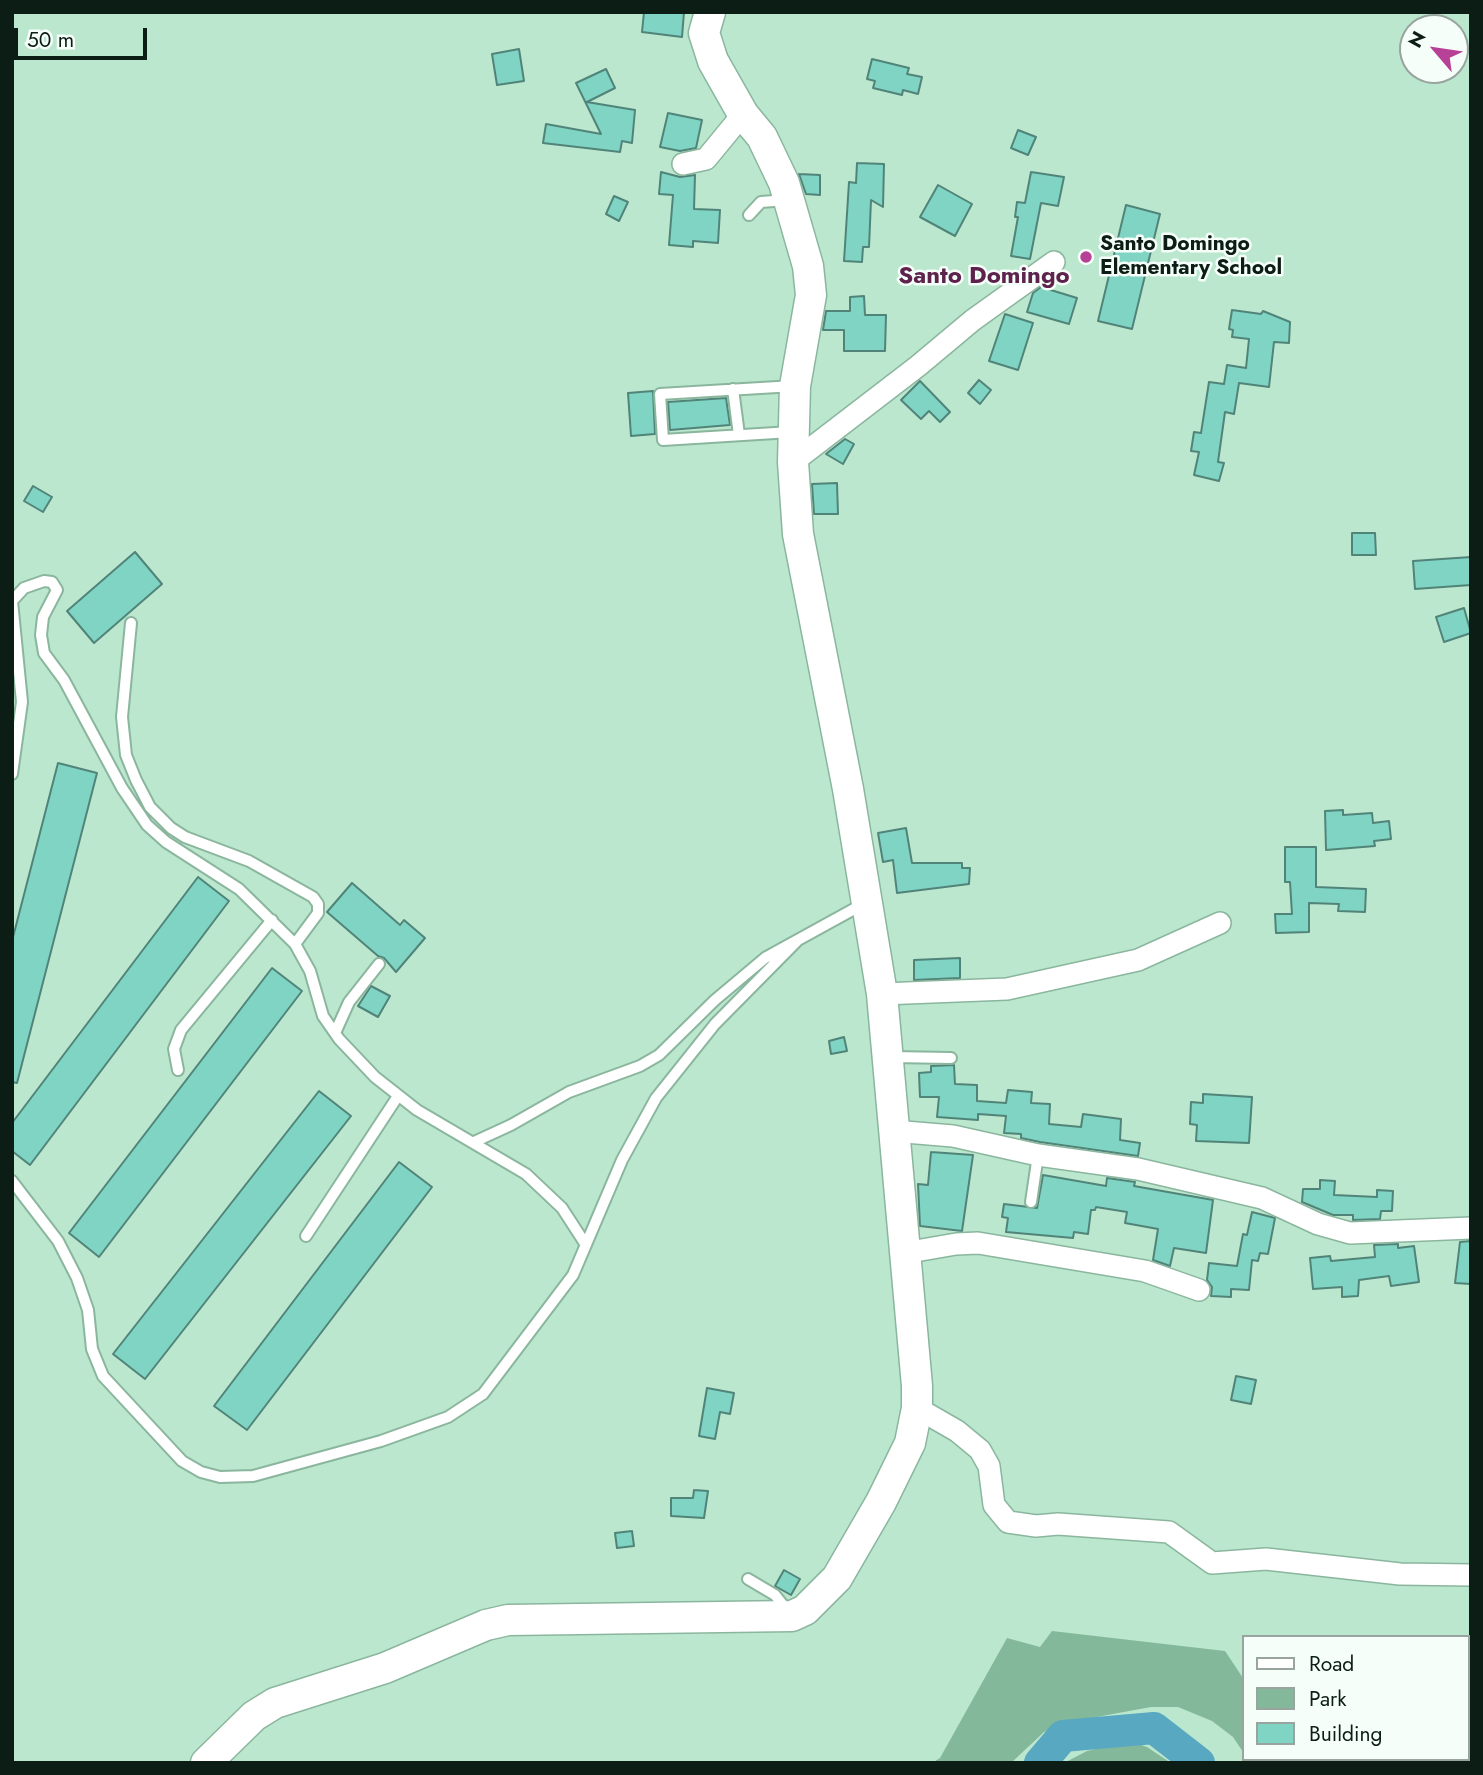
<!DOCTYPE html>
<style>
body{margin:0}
#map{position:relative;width:1483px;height:1775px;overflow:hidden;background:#bbe7ce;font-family:Jost,sans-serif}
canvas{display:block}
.frame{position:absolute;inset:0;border:14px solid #0c1d15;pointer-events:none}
.legend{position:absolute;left:1242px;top:1635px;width:228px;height:126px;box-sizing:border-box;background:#f5fef9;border:2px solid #98a49e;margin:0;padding:9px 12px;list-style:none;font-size:21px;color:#0c1d15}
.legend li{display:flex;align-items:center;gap:14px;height:35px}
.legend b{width:35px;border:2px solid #98a49e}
.north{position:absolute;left:1399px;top:14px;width:70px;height:70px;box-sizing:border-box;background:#f5fef9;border:2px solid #98a49e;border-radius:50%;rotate:299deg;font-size:19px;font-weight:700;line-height:28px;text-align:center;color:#0c1d15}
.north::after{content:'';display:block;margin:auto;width:24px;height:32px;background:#b74197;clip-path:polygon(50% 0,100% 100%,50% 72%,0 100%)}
.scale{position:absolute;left:14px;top:28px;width:133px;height:32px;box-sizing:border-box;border:4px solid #0c1d15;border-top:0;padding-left:9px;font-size:21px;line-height:24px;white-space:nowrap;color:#0c1d15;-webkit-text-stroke:5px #f5fef9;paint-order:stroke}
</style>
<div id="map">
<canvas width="1483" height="1775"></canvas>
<div class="frame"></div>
<ul class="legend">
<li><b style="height:9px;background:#fff"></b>Road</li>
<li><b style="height:19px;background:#83b89b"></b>Park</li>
<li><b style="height:19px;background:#7fd4c3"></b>Building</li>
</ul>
<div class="north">N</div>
<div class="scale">50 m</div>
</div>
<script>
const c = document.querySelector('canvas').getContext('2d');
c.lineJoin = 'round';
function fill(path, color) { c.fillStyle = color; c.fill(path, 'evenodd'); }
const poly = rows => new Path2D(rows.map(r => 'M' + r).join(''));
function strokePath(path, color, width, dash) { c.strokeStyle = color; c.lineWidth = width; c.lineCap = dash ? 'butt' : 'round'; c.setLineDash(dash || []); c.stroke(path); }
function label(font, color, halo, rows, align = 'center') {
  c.font = font + ' Jost,sans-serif'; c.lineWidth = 5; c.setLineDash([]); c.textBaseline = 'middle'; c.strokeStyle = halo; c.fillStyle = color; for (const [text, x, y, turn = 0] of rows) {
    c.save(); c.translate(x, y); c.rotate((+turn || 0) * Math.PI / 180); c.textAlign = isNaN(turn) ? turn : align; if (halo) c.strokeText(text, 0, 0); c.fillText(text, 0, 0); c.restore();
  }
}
const green = poly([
 [1052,1631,1225,1651,1243,1678,1243,1752,1233,1737,1212,1721,1178,1707,1151,1707,1091,1718,1044,1732,1011,1763,932,1763,940,1758,1007,1638,1040,1647],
 [1471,1732,1471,1763,1396,1763,1401,1759,1467,1759,1467,1733],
 [1130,1741,1147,1747,1171,1763,1064,1763,1087,1751]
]);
const river = poly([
 [1040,1763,1063,1736,1154,1728,1199,1763]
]);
const building = poly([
 [644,12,684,12,682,37,642,32,644,12],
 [519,49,524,81,497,85,492,54,519,49],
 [872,59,909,68,907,74,922,77,918,94,903,90,902,95,873,88,875,81,867,79,872,59],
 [606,69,615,88,587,102,635,110,632,143,622,141,620,152,543,143,546,124,601,134,576,83,606,69],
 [668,113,702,120,696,148,680,151,660,147,668,113],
 [1018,130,1036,137,1028,155,1011,148,1018,130],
 [857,163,884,164,883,207,871,200,869,247,863,247,862,262,844,261,849,182,856,183,857,163],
 [661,172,680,177,695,175,694,209,720,210,718,243,693,241,693,247,669,245,673,195,659,194,661,172],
 [1031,172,1064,177,1058,206,1041,203,1030,259,1011,256,1018,217,1015,217,1017,202,1025,203,1031,172],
 [799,174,820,175,820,195,806,194,799,174],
 [938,185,972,204,955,236,920,217,938,185],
 [614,196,628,202,619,221,606,214,614,196],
 [1126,205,1160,214,1132,329,1098,321,1126,205],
 [1041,287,1077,298,1069,324,1027,312,1033,293,1041,287],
 [864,296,865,315,886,315,885,351,844,351,844,330,823,330,826,311,850,311,850,297,864,296],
 [1232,310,1261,314,1263,311,1290,322,1289,343,1274,342,1269,387,1239,383,1234,414,1225,412,1218,462,1224,463,1219,481,1194,475,1199,452,1191,451,1194,432,1201,433,1209,382,1224,384,1227,365,1246,368,1249,339,1232,337,1233,330,1229,329,1232,310],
 [1005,314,1033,323,1018,370,989,361,1005,314],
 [979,380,991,390,980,404,968,393,979,380],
 [920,381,950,412,940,422,929,411,921,419,901,400,920,381],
 [653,391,655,434,631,436,628,393,653,391],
 [726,398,730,425,670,430,668,402,726,398],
 [845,439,854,444,843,464,826,454,845,439],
 [837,483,838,514,814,514,812,484,837,483],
 [33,486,52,497,43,512,24,501,33,486],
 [1352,533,1375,533,1376,555,1352,555,1352,533],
 [135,552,162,584,94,643,67,611,135,552],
 [1471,557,1471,585,1415,589,1413,561,1471,557],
 [1464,608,1471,633,1444,642,1436,617,1464,608],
 [58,763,97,773,17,1083,12,1082,12,941,58,763],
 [1343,810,1343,815,1372,813,1373,823,1389,821,1391,839,1374,841,1375,846,1326,850,1325,811,1343,810],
 [906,828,912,863,962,863,962,868,970,868,969,884,897,893,893,860,883,862,878,833,906,828],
 [1285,847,1316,847,1316,887,1366,889,1365,912,1338,911,1339,904,1309,903,1309,932,1276,933,1275,914,1292,914,1290,882,1285,882,1285,847],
 [198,877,229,901,30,1165,12,1151,12,1123,198,877],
 [352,883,400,925,404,920,425,938,396,972,384,958,378,956,327,912,352,883],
 [960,958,960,978,914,980,914,960,960,958],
 [272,968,302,991,99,1257,69,1233,272,968],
 [371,986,390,996,378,1017,358,1006,371,986],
 [844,1037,847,1051,831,1054,829,1041,844,1037],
 [954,1065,955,1084,977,1085,977,1101,1006,1103,1008,1090,1032,1092,1031,1103,1050,1104,1049,1124,1081,1127,1083,1114,1121,1119,1120,1140,1140,1143,1138,1156,1040,1142,1021,1138,1021,1134,1004,1133,1006,1116,978,1114,978,1120,937,1117,939,1097,920,1097,919,1073,931,1072,931,1066,954,1065],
 [319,1091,351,1116,145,1379,113,1354,319,1091],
 [1203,1094,1252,1097,1249,1143,1196,1141,1197,1125,1190,1124,1191,1102,1203,1103,1203,1094],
 [931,1152,973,1155,962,1231,920,1226,918,1184,928,1185,931,1152],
 [399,1162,432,1187,247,1430,214,1406,399,1162],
 [1043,1175,1106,1186,1107,1178,1135,1182,1134,1186,1213,1200,1206,1253,1174,1248,1170,1266,1153,1260,1158,1229,1125,1223,1127,1212,1096,1207,1095,1210,1091,1210,1088,1234,1074,1232,1073,1238,1006,1232,1008,1218,1002,1217,1004,1204,1037,1208,1043,1175],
 [1320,1180,1335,1181,1334,1195,1377,1197,1377,1190,1393,1191,1392,1211,1381,1211,1380,1219,1353,1220,1353,1215,1333,1215,1302,1202,1303,1189,1320,1189,1320,1180],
 [1252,1212,1275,1218,1268,1254,1260,1253,1258,1261,1252,1260,1249,1290,1231,1289,1231,1297,1211,1296,1212,1287,1207,1280,1209,1263,1237,1266,1243,1234,1247,1235,1252,1212],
 [1471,1241,1471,1284,1455,1283,1460,1242,1471,1241],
 [1398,1244,1398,1248,1414,1246,1419,1282,1391,1286,1389,1276,1359,1280,1358,1296,1342,1297,1342,1287,1313,1289,1310,1258,1330,1256,1331,1261,1375,1257,1374,1245,1398,1244],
 [1236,1376,1256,1380,1251,1404,1231,1400,1236,1376],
 [707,1388,734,1393,730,1414,720,1412,715,1439,699,1436,707,1388],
 [694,1490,708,1491,704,1518,671,1516,671,1498,693,1498,694,1490],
 [632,1531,634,1546,617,1548,615,1533,632,1531],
 [784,1570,800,1579,791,1595,775,1586,784,1570]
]);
const lane = poly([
 [749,215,761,202,787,200],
 [733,389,739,435],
 [791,432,663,440,660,394,794,386],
 [131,623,122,717,126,755,136,780,150,807,171,828,185,837,249,861,313,897,318,904,318,913,295,944],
 [12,774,22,702,12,601,24,588,44,581,52,582,57,590,43,617,41,635,44,653,64,680,122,788,147,825,166,842,239,889,295,944,310,971,323,1016,339,1039,375,1077,417,1110,526,1174,562,1208,586,1245],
 [335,1033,349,1002,379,964],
 [891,1057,951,1058],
 [178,1070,174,1049,181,1030,272,920],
 [474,1142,511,1125,569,1092,640,1066,659,1055,715,1000,765,958,865,903],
 [12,1181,58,1241,77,1278,88,1310,92,1349,103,1376,182,1461,201,1472,220,1477,253,1476,381,1441,448,1417,483,1394,573,1275,622,1160,656,1098,715,1024,797,941],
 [1031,1202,1038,1155],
 [306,1236,398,1096],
 [748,1579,775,1595,783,1605,783,1613]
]);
const street = poly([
 [683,164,706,159,743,114],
 [793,462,918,366,973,320,1054,262],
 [882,994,1007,989,1138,960,1220,923],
 [893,1131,953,1136,1038,1155,1138,1169,1262,1198,1318,1224,1350,1233,1471,1228],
 [904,1253,956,1244,978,1243,1145,1271,1199,1290],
 [917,1408,957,1431,980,1450,989,1466,994,1505,1008,1522,1036,1526,1058,1524,1169,1532,1212,1563,1266,1559,1400,1574,1471,1575]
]);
const secondary = poly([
 [206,1763,254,1716,275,1703,385,1668,486,1625,508,1620,792,1616,805,1610,837,1578,881,1502,910,1443,917,1408,917,1386,882,994,848,789,798,534,793,462,795,386,811,295,808,266,784,183,762,137,743,114,713,61,704,33,710,12]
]);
const markers = [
 [1086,257,7,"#b74197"]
];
const poiNames = [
 ["Santo Domingo",1100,245],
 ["Elementary School",1100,269]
];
const quarterNames = [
 ["Santo Domingo",984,277]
];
fill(green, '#83b89b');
strokePath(river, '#59a8c1', 32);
fill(building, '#7fd4c3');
strokePath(building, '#518479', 2);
strokePath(lane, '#8bb69e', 14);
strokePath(street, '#8bb69e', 24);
strokePath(secondary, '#8bb69e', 33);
strokePath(lane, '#fff', 10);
strokePath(street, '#fff', 21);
strokePath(secondary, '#fff', 30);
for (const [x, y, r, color] of markers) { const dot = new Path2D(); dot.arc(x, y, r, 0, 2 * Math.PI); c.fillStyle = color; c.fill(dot); strokePath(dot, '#f5fef9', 2.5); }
label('bold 21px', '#0c1d15', '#f5fef9', poiNames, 'left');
label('bold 24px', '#5d234c', '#f5fef9', quarterNames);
</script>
